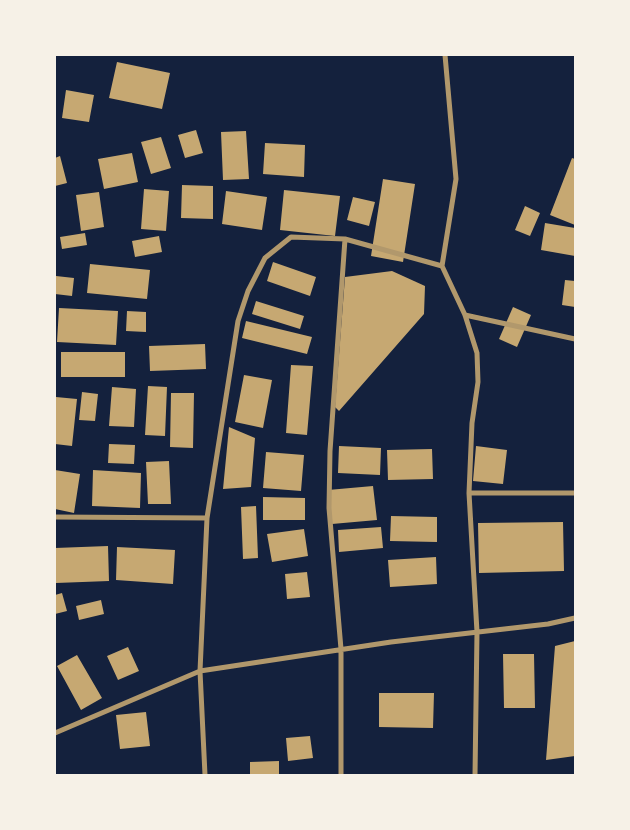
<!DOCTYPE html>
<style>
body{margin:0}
#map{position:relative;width:630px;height:830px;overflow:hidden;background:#14213d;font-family:Arial,sans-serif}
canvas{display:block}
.frame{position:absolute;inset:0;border:56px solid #f6f1e7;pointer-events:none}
</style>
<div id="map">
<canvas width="630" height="830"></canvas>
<div class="frame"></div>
</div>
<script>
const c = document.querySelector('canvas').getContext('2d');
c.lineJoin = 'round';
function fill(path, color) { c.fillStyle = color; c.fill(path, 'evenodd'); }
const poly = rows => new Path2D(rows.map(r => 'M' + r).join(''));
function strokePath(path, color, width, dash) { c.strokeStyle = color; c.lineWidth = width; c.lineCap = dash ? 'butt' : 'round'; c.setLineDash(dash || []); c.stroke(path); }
const building = poly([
 [117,62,170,73,162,109,109,98],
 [66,90,94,95,89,122,62,118],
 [196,130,203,153,185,158,178,135],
 [246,131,249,179,223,180,221,132],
 [161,137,171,168,151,174,141,142],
 [265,143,305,145,304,177,263,174],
 [132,153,138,182,104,189,98,159],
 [60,156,67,183,55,186,55,158],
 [572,158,575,159,575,225,550,215],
 [383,179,415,184,403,262,371,256],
 [182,185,213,186,213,219,181,218],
 [144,189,169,191,166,231,141,229],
 [284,190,340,196,335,236,280,230],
 [226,191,267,197,262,230,222,224],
 [99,192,104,227,81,231,76,195],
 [353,197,375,202,369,226,347,220],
 [525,206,540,213,530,236,515,230],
 [545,223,575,228,575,256,541,250],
 [85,233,87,245,62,249,60,237],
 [159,236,162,252,135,257,132,241],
 [273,262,316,277,310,296,267,281],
 [90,264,150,270,147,299,87,293],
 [392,271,425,286,424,314,339,411,335,407,345,277],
 [56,276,74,278,72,296,55,294],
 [565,280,575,281,575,307,562,305],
 [256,301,304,316,300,329,252,314],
 [513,307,531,315,517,347,499,339],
 [59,308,118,311,116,345,57,342],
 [127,311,146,312,146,332,126,331],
 [246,321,312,337,307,354,242,338],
 [205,344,206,369,150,371,149,346],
 [61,352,125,352,125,377,61,377],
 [291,365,313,366,307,435,286,433],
 [244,375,272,380,263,428,235,422],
 [148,386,167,387,165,436,145,435],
 [112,387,136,389,134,427,109,426],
 [82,392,98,394,95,421,79,420],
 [171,393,194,393,193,448,170,447],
 [56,397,77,399,72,446,55,444],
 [229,427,255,438,251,487,223,489],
 [109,444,135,445,134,464,108,463],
 [339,446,381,448,380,475,338,473],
 [476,446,507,450,503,484,473,481],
 [432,449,433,479,388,480,387,450],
 [266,452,304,455,301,491,263,488],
 [169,461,171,504,148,504,146,462],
 [55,470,80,474,74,513,55,509],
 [93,470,141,473,140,508,92,506],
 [373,486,377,520,332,524,328,490],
 [263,497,305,498,305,520,263,520],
 [256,506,258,558,243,559,241,507],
 [391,516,437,517,437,542,390,541],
 [563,522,564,571,479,573,478,523],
 [381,527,383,548,339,552,338,530],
 [304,529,308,556,272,562,267,534],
 [108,546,109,581,56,583,55,548],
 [117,547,175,550,173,584,116,580],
 [436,557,437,584,390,587,388,560],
 [307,572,310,597,287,599,285,574],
 [62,593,67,611,55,614,55,595],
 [101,600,104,614,79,620,76,606],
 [575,641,575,756,546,760,555,646],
 [128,647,139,671,118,680,107,656],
 [503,654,534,654,535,708,504,708],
 [77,655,102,698,81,710,57,666],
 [379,693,434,693,433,728,379,727],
 [146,712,150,746,120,749,116,715],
 [310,736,313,758,288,761,286,738],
 [279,761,279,775,250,775,250,762]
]);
const minor = poly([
 [445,55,456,179,442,266,465,315,477,353,478,382,472,423,469,493,477,632,475,775],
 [465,315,575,339],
 [469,493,575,493],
 [55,517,207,518],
 [55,733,200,671,391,642,548,624,575,618],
 [205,775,200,671,207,518,238,321,248,291,265,258,291,237,345,239,442,266],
 [341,775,341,649,329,508,330,451,345,239]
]);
fill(building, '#c6a872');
strokePath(minor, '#b1986c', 5);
</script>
